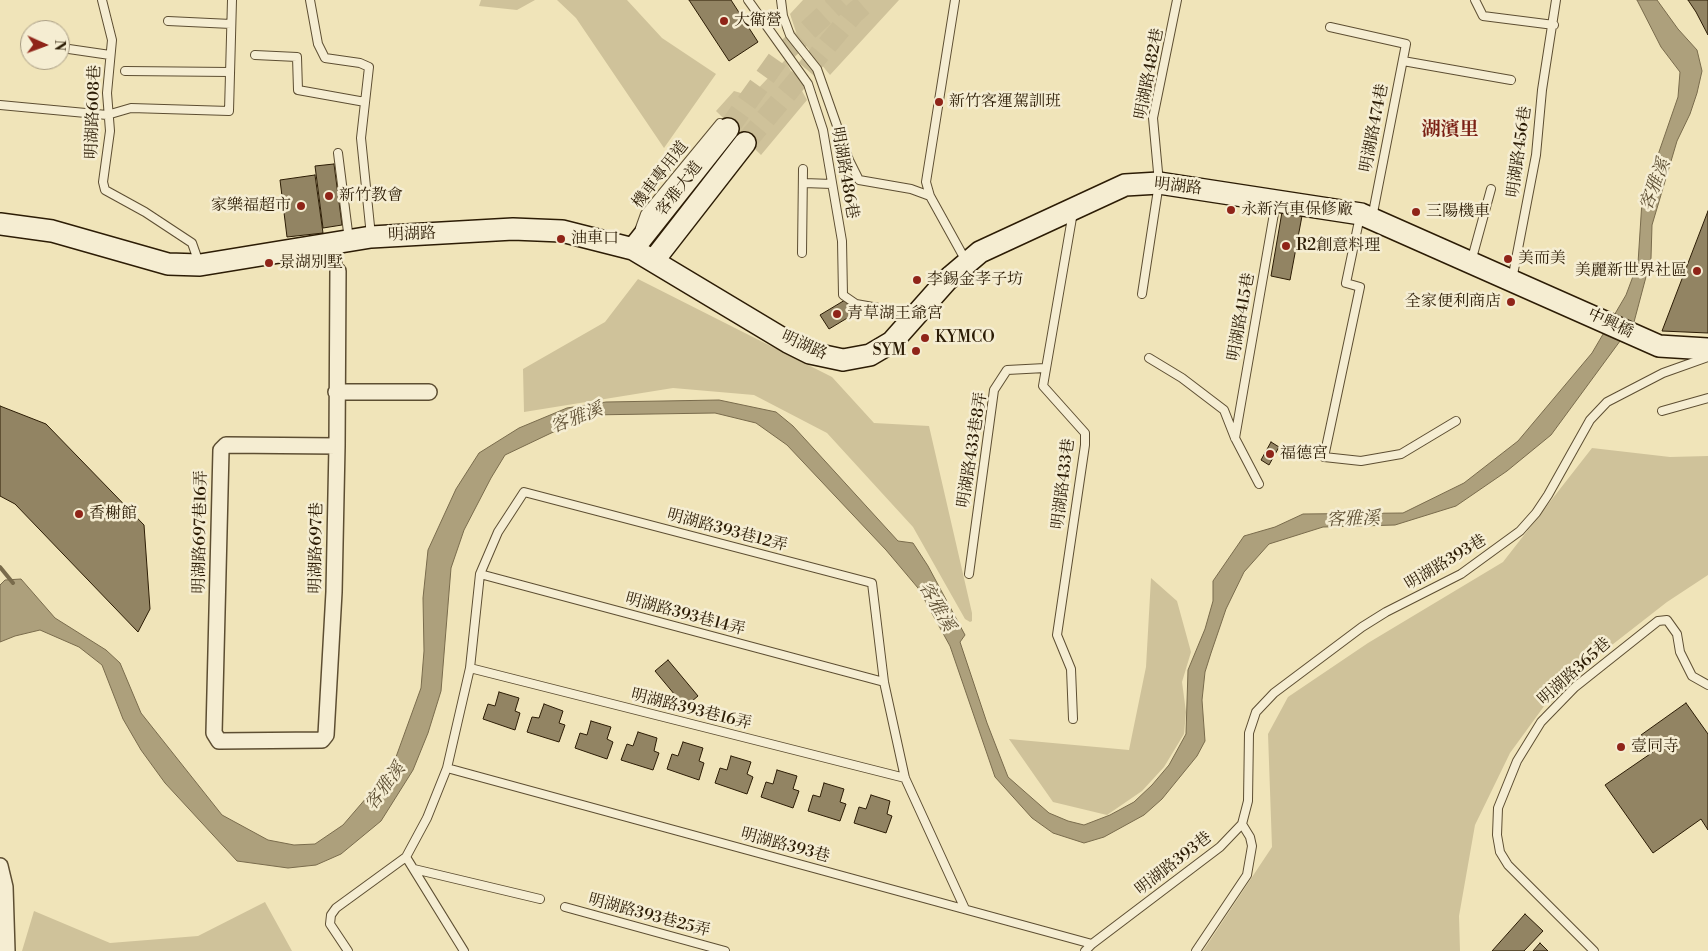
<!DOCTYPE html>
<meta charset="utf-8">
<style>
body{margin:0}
#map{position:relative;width:1708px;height:951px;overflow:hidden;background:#f0e4b9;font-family:"Libre Bodoni",serif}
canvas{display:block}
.north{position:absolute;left:20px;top:20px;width:50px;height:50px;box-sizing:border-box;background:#f5edd2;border:1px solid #a59980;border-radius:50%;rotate:92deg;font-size:14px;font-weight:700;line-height:20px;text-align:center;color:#2c1c05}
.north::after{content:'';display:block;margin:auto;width:18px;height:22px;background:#8f2418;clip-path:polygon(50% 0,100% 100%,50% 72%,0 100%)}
</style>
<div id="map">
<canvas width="1708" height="951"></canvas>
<div class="north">N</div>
</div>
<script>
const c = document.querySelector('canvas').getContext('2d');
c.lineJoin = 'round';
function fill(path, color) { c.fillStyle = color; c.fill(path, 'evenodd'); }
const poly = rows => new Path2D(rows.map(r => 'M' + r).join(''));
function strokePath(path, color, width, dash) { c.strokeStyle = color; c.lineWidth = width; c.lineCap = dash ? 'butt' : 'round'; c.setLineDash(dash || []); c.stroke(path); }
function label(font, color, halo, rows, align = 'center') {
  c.font = font + ' "Libre Bodoni","Noto Serif TC",serif'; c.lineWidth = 5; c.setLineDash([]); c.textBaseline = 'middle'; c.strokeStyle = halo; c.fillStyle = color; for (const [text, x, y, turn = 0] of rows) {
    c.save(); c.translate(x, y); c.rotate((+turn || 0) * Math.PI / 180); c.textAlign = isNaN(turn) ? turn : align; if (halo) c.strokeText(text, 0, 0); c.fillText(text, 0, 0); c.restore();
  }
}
const green = poly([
 [481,0,535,0,517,10,479,6],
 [557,0,627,0,662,38,716,74,664,148,576,18],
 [803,0,899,0,830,75,797,35,790,14],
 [785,60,807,100,761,155,716,111,734,91,751,96],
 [638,279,832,377,874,423,929,426,972,613,972,621,970,622,965,619,913,527,827,433,754,395,673,388,524,412,523,369,605,322],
 [1592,448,1670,457,1708,456,1708,575,1667,602,1558,687,1510,753,1475,825,1459,916,1460,951,1203,951,1272,847,1268,734,1288,697,1368,643,1503,562],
 [1151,578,1177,601,1191,652,1182,682,1186,712,1184,734,1164,767,1142,791,1107,815,1053,802,1009,739,1129,750,1146,667],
 [265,902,292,951,22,951,34,911,110,943,198,936]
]);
const water = poly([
 [1637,0,1657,0,1678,29,1697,50,1702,71,1697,93,1690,114,1677,141,1652,225,1651,258,1634,322,1551,435,1507,471,1456,506,1395,525,1323,527,1269,544,1244,572,1226,609,1211,653,1205,672,1202,700,1205,741,1197,756,1162,799,1144,815,1104,837,1084,843,1053,833,1032,818,995,777,950,646,918,588,886,550,787,445,756,423,715,413,589,415,505,455,491,478,464,530,451,568,441,691,428,733,413,770,381,821,341,854,316,865,288,868,237,861,165,783,141,750,123,719,102,665,79,647,40,630,15,636,0,642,0,585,5,580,21,579,55,618,106,650,120,663,141,713,222,815,268,840,294,845,315,844,343,825,392,768,421,688,424,651,423,598,428,550,456,489,479,453,519,428,567,408,606,402,719,400,776,412,793,426,898,541,913,543,928,566,965,635,960,642,987,723,1008,777,1049,813,1068,821,1084,825,1110,815,1134,802,1152,785,1169,765,1186,734,1188,670,1205,629,1213,601,1213,581,1244,536,1275,527,1303,514,1403,513,1464,483,1518,441,1592,353,1626,295,1638,263,1642,201,1678,97,1680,72,1661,47,1637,0]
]);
const stream = poly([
 [0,567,13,583]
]);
const building = poly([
 [689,0,731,0,758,42,729,61,689,0],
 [1688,0,1708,0,1708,35,1696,12,1688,0],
 [334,164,342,225,323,228,315,166,334,164],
 [315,175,323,233,287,237,280,180,315,175],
 [1708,211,1708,333,1662,331,1708,211],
 [1282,212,1302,216,1290,280,1271,276,1282,212],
 [845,300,854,314,829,329,820,315,845,300],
 [0,406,46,424,144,525,150,609,138,632,15,504,0,496,0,406],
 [1271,442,1279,447,1269,465,1261,460,1271,442],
 [668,660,698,696,685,707,655,671,668,660],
 [499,692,519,698,515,711,520,713,515,730,483,719,488,704,495,706,499,692],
 [1686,703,1708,734,1708,830,1701,819,1653,853,1605,785,1653,752,1641,735,1686,703],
 [544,704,563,711,559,723,565,725,559,742,527,732,532,717,539,718,544,704],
 [591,721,611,727,607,739,613,742,607,759,575,748,580,733,587,735,591,721],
 [638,732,657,738,654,751,659,753,653,770,621,760,627,744,633,746,638,732],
 [683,742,703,748,699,761,704,763,699,780,667,769,672,754,678,756,683,742],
 [731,756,751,762,747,774,753,777,747,794,715,783,720,768,727,770,731,756],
 [777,770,797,776,793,789,799,791,793,808,761,797,766,782,773,784,777,770],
 [824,783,844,789,840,802,846,804,840,821,808,811,813,795,820,797,824,783],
 [871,795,890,801,887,814,892,816,886,833,854,823,859,807,866,809,871,795],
 [1525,914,1543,931,1524,951,1492,951,1525,914],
 [1540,943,1548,951,1533,951,1540,943]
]);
const secondaryTunnel = poly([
 [728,129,780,56,841,0],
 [745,143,854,13,869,0]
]);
const lane = poly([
 [102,0,112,40,107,93,110,131,103,182,105,190,145,212,192,243,199,263],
 [310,0,318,44,325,58,360,63,369,67,361,138,371,236],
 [748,0,808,84,823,130,842,241,843,295,856,304,912,314],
 [781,0,783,16,790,35,817,69,849,160,859,180,911,189,930,196,966,261],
 [1475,0,1483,16,1554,25],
 [168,21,231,24],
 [1330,27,1406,44,1372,218],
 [62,48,110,55],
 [255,55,297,57,298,90,365,102],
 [1403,61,1511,80],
 [125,71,230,72],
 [0,105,107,115,131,108,229,111,232,0],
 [338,153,349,240],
 [804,183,832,184],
 [930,196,926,182,955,0],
 [1360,216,1346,283,1360,287,1324,457,1361,461,1401,454,1456,421],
 [640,228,645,214,720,123],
 [337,244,338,271],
 [802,253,803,169],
 [1471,262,1491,189],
 [1512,280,1536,155,1542,90,1556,0],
 [1142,294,1159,183,1153,118,1177,0],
 [1149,358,1182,378,1224,410,1235,438,1259,484],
 [1662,411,1708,398],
 [1235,438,1276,202],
 [480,574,884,682],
 [969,574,994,390,1007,370,1045,368],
 [470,668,905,778],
 [1073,719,1071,669,1057,635,1085,445,1085,433,1043,386,1073,212],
 [447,768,1092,944,1220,847,1242,824,1248,801,1249,733,1256,712,1274,693,1362,627,1386,612,1461,574,1520,531,1536,513,1548,495,1590,420,1607,402,1663,373,1708,357],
 [406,857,464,951],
 [414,869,540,899],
 [565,907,725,951],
 [348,951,330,924,331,915,336,908,406,857,427,818,447,768,470,668,480,574,498,532,524,492,872,583,884,682,905,778,965,909],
 [1085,951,1092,944],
 [1196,951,1247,875,1252,846,1250,837,1242,824],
 [1594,951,1508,865,1500,852,1497,835,1498,808,1517,761,1541,722,1575,687,1658,621,1667,620,1677,634,1680,652,1692,676,1708,685]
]);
const street = poly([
 [336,392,429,392],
 [337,446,226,445,221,450,214,733,219,741,322,740,326,735,334,592,337,446,338,271],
 [0,866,5,887,7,951]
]);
const secondary = poly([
 [0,224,52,231,168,264,200,265,371,237,513,229,562,231,633,249,788,342,810,353,843,360,870,355,892,342,947,280,980,252,1125,185,1159,183,1361,214,1659,346,1708,349],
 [633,249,728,129],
 [654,260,745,143]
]);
const markers = [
 [724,21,5,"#8f2418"],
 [939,102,5,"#8f2418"],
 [329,196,5,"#8f2418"],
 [301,206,5,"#8f2418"],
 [1231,210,5,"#8f2418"],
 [1416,212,5,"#8f2418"],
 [561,239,5,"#8f2418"],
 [1286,246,5,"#8f2418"],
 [1508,259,5,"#8f2418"],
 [269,263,5,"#8f2418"],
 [1697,271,5,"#8f2418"],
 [917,280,5,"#8f2418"],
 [1511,302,5,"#8f2418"],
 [837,314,5,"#8f2418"],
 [925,338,5,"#8f2418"],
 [916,351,5,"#8f2418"],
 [1270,454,5,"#8f2418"],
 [79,514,5,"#8f2418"],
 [1621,747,5,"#8f2418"]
];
const poiNames = [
 ["大衛營",734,21],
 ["新竹客運駕訓班",949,102],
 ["新竹教會",339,196],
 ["家樂福超市",291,206,"right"],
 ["永新汽車保修廠",1241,210],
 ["三陽機車",1426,212],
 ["油車口",571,239],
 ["R2創意料理",1296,246],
 ["美而美",1518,259],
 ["景湖別墅",279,263],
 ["美麗新世界社區",1687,271,"right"],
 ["李錫金孝子坊",927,280],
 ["全家便利商店",1501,302,"right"],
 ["青草湖王爺宮",847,314],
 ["KYMCO",935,338],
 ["SYM",906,351,"right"],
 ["福德宮",1280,454],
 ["香榭館",89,514],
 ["壹同寺",1631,747]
];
const streetNames = [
 ["明湖路482巷",1150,74,-79],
 ["明湖路608巷",94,112,-88],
 ["明湖路474巷",1375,128,-79],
 ["明湖路456巷",1520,152,-82],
 ["明湖路486巷",844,173,80],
 ["機車專用道",661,175,-52],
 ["明湖路",1178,187,6],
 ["客雅大道",680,189,-52],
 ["明湖路",412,235,-3],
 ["明湖路415巷",1242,317,-80],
 ["中興橋",1610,324,25],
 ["明湖路",804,346,24],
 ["明湖路433巷8弄",973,450,-81],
 ["明湖路433巷",1064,484,-83],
 ["明湖路393巷12弄",727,531,15],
 ["明湖路697巷16弄",201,532,-89],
 ["明湖路697巷",317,548,-89],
 ["明湖路393巷",1446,563,-31],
 ["明湖路393巷14弄",685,615,15],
 ["明湖路365巷",1575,672,-42],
 ["明湖路393巷16弄",691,710,14],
 ["明湖路393巷",785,846,15],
 ["明湖路393巷",1174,864,-38],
 ["明湖路393巷25弄",649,916,15]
];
const waterNames = [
 ["客雅溪",1656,185,-69],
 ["客雅溪",577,419,-21],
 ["客雅溪",1353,520,-2],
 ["客雅溪",936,607,60],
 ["客雅溪",386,787,-53]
];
const quarterNames = [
 ["湖濱里",1450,130]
];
fill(green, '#cfc29a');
fill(water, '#ada07c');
strokePath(water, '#796b4c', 1);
strokePath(stream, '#796b4c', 4);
fill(building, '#928463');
strokePath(building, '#2c1c05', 1);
strokePath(secondaryTunnel, '#c9bc95', 21, [21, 11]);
strokePath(lane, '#5d4e32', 10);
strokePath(street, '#5d4e32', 18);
strokePath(secondary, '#2c1c05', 24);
strokePath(lane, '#f5edd2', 8);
strokePath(street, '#f5edd2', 15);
strokePath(secondary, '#f5edd2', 21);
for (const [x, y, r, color] of markers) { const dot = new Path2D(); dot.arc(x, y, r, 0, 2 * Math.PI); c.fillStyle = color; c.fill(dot); strokePath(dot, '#f5edd2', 2); }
label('16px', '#2c1c05', '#f5edd2', poiNames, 'left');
label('16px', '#2c1c05', '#f5edd2', streetNames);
label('italic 18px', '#605135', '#f5edd2', waterNames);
label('bold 19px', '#7a1f14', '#f5edd2', quarterNames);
</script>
